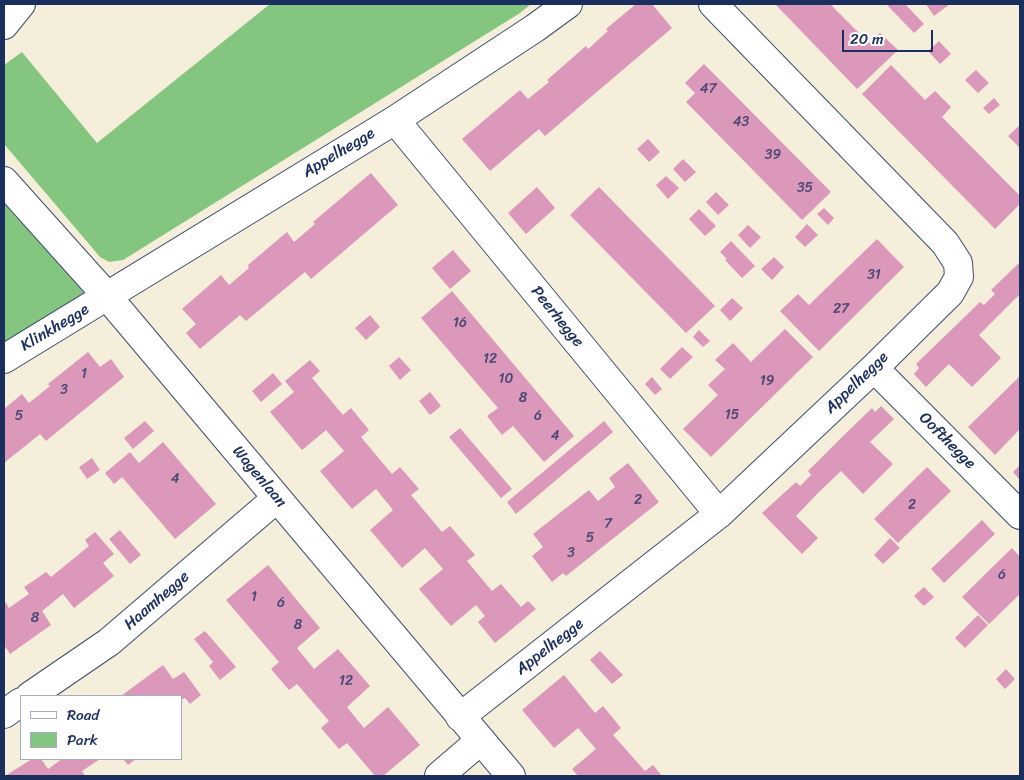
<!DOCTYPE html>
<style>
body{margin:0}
#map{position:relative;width:1024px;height:780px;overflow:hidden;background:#f4eeda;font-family:Sriracha,sans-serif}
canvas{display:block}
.frame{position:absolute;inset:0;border:5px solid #1b2f5e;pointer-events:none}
.legend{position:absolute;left:20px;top:695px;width:162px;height:65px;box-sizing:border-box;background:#fff;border:1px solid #a4acbf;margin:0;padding:6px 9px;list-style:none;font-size:15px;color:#1b2f5e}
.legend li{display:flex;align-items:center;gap:10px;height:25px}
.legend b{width:25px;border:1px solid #a4acbf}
.scale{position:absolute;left:842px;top:30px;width:91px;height:22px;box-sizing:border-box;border:2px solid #1b2f5e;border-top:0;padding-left:6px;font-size:15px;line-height:18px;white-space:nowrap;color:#1b2f5e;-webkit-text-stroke:4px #fff;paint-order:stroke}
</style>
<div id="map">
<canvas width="1024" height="780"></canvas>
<div class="frame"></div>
<ul class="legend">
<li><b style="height:6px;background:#fff"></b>Road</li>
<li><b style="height:14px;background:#84c67f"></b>Park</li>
</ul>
<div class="scale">20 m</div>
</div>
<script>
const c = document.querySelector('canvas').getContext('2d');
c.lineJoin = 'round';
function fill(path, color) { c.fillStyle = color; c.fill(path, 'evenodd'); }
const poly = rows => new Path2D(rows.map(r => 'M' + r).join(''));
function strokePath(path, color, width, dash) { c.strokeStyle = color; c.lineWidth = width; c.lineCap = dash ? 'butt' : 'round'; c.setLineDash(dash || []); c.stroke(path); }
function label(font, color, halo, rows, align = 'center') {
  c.font = font + ' Sriracha,sans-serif'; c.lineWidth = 4; c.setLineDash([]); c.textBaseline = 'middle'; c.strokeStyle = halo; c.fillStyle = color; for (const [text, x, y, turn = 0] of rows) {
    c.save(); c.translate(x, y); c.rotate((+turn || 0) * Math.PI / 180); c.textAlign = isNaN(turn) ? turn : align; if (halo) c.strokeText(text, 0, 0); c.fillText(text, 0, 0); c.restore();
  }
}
const green = poly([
 [270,4,531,4,520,13,123,260,109,262,100,257,4,144,4,65,22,52,97,143],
 [4,199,84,293,4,345]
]);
const building = poly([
 [636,4,652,4,672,28,545,136,539,129,490,171,462,139,520,90,528,99,549,82,547,80,586,46,588,49,608,31,606,29],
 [775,4,830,4,869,43,880,33,898,50,857,89],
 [905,4,924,24,914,33,887,5],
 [926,4,950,4,934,16],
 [939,41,951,54,940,64,928,51],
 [704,64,831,192,802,220,686,102,695,93,685,83],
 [891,65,925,100,935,91,951,107,942,117,1020,196,1020,204,995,229,862,94],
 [976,70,989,83,978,93,965,80],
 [994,98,1000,105,989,114,983,108],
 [1019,126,1020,127,1020,148,1008,136],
 [648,139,660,152,649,162,637,149],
 [683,159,696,172,685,182,673,169],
 [371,173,398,205,311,279,305,272,246,321,240,315,200,349,186,333,196,324,182,309,221,275,229,285,249,268,248,265,287,232,294,242,315,224,313,222],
 [666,176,679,188,668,199,656,185],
 [537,187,555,208,526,234,508,213],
 [599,187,715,306,686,333,570,215],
 [716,192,729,205,718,215,706,202],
 [824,208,834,218,828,225,817,214],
 [699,209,716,226,705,236,689,219],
 [807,224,818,235,805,247,795,237],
 [748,225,761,237,750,248,738,235],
 [877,239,904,267,819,351,780,311,798,294,809,305],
 [731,241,755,266,742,278,725,260,727,259,720,252],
 [453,250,471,271,450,289,432,268],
 [774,257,784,267,772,280,761,269],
 [1020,262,1020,294,979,335,1001,358,972,387,949,364,926,387,914,374,919,368,916,364,980,302,984,305,995,294,991,290],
 [452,291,574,436,544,462,513,426,502,435,487,416,498,408,421,318],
 [732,298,743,308,730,321,720,310],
 [370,315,380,327,366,340,355,328],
 [785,329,813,357,711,457,683,429,718,395,708,385,725,369,715,360,733,343,751,362],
 [699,330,710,341,703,347,693,337],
 [682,347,693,357,670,379,660,369],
 [88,352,100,367,111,359,124,377,46,441,40,434,4,463,4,409,22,394,29,403,50,386,48,384],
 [399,357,411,370,400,380,389,366],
 [310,360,320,371,312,378,343,415,351,408,369,430,361,437,392,474,400,467,419,489,411,495,442,532,450,526,475,555,467,561,492,591,501,584,521,607,528,601,536,609,495,643,478,622,485,616,476,605,451,626,419,589,443,569,425,548,402,568,370,530,393,510,376,489,352,509,320,471,344,451,326,430,302,450,270,412,294,392,285,381],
 [273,373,282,384,261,402,252,391],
 [1020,376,1020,429,995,455,968,427],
 [652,377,662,389,655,395,645,384],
 [430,392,441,406,430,415,419,401],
 [881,406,894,419,870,442,893,464,863,494,841,471,819,492,796,516,818,538,802,554,762,513,796,482,800,486,811,475,808,471,840,439,872,408,875,412],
 [145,421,154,431,133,449,124,438],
 [604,421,613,432,516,514,507,502],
 [460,428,512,489,501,498,449,437],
 [163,442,216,504,175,539,122,477,114,484,105,473,130,452,139,463],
 [92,458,100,470,87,479,79,467],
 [628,463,659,502,566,576,563,573,552,582,532,556,543,547,533,534,589,490,598,501,615,487,609,478],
 [1020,465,1020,480,1013,472],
 [927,467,951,491,898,543,874,519],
 [982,520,995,534,944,583,931,569],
 [120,530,141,555,130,564,109,539],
 [95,532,114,554,103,563,114,576,74,608,63,594,42,611,51,625,10,654,4,645,4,600,9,608,29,594,24,587,36,579,46,572,51,577,89,546,85,540],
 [890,538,900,548,883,564,874,555],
 [1012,548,1020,557,1020,594,989,624,962,597],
 [268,565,320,628,297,648,314,669,338,649,370,686,347,707,355,717,364,728,388,707,420,745,383,776,375,776,347,743,339,749,321,728,329,721,297,684,289,690,271,669,279,662,226,600],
 [924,587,934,597,924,606,914,596],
 [978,615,988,625,965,648,955,638],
 [205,631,236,667,220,680,209,666,213,662,194,639],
 [600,651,623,675,612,684,590,660],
 [163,665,173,679,184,672,201,695,190,704,185,698,181,700,181,696,121,696],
 [1006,669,1015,679,1005,689,996,679],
 [564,675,595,713,603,706,621,728,613,735,645,771,653,765,662,776,578,776,572,769,596,749,578,728,554,748,522,710],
 [32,759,41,759,48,769,62,759,100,759,82,771,85,776,5,776],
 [123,759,136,759,128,765]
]);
const minor = poly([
 [4,25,21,4],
 [395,120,719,514],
 [4,181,107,296,511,776],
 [4,359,395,120,535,28,568,4],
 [874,368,1020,515],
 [30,696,109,642,277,498],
 [4,714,21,702],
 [460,717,719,514,874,368,950,293,959,277,958,263,945,243,713,4],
 [439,776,481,740]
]);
const numberNames = [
 ["47",708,89],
 ["43",741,122],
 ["39",773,155],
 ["35",805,188],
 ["31",874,275],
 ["27",841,309],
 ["16",460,323],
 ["12",490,359],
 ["1",84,374],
 ["10",506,379],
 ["19",767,381],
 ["3",64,390],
 ["8",523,398],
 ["15",732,415],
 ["5",19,416],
 ["6",538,416],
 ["4",555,436],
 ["4",175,479],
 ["2",638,500],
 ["2",912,505],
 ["7",608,524],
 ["5",590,538],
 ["3",571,553],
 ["6",1002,575],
 ["1",254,597],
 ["6",281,603],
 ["8",35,618],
 ["8",298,625],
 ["12",346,681]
];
const streetNames = [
 ["Appelhegge",339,153,-31],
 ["Peerhegge",557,317,51],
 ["Klinkhegge",55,328,-31],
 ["Appelhegge",857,383,-44],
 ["Oofthegge",947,441,45],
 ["Wagenlaan",259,477,50],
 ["Haamhegge",157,601,-41],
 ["Appelhegge",550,647,-38]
];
fill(green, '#84c67f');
fill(building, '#dc98ba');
strokePath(minor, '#3c4c71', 30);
strokePath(minor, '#fff', 28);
label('14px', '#4b4975', null, numberNames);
label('16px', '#1b2f5e', '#fff', streetNames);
</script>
